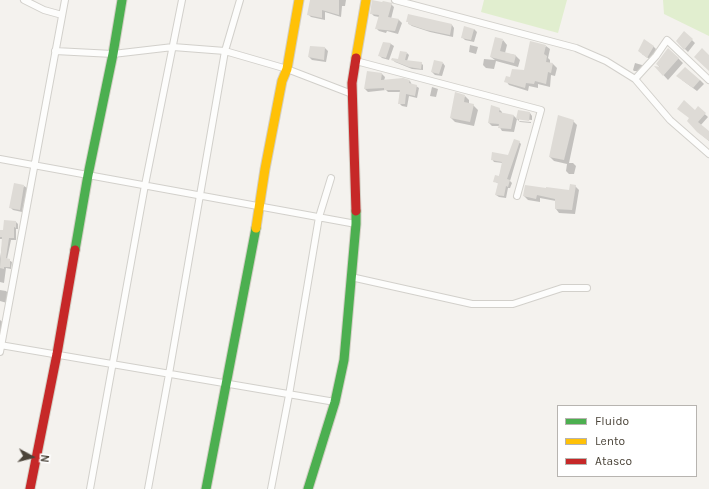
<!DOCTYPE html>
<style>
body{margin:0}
#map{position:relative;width:709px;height:489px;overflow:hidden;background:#f4f2ee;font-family:Karla,sans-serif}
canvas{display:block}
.legend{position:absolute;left:557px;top:405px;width:140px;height:72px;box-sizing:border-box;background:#fff;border:1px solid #b7b4b0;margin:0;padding:5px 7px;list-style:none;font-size:12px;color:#4b4439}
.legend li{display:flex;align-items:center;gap:8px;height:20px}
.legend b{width:20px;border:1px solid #b7b4b0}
.north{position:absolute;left:12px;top:437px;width:40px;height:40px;-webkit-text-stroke:3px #fff;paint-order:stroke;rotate:97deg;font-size:11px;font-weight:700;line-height:16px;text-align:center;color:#4b4439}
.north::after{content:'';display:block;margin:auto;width:14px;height:18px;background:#4b4439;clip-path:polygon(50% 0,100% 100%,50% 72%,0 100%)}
</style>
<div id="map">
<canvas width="709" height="489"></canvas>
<ul class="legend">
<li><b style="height:5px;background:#4caf50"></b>Fluido</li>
<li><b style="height:5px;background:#ffc107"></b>Lento</li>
<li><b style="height:5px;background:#c62828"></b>Atasco</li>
</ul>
<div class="north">N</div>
</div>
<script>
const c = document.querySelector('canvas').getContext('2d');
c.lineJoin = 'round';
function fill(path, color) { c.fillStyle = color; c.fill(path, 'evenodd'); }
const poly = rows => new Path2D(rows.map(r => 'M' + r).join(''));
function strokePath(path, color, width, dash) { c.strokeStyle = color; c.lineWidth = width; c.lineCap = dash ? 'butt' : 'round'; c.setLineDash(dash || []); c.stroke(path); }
const green = poly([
 [484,0,567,0,558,33,481,12],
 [663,0,709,0,709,36,664,14]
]);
const shadow = poly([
 [325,0,346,0,345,6,342,6,341,17,325,12,325,20,311,17,308,14],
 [391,4,394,7,391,19,399,20,402,23,398,34,387,31,386,33,379,31,376,28,379,17,374,16,371,13],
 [409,24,452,25,454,28,453,37,430,32,412,26],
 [474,29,477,32,474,42,465,40,462,37],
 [684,32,695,43,688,52,677,41],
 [503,40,507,45,505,53,515,55,520,60,518,67,496,61,494,69,486,68,483,65,484,59,495,60,491,57],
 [384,43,391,44,394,46,389,60,382,58,379,55],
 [470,45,478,47,476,54,469,52],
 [546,46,550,49,548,58,550,60,550,64,553,64,557,68,555,76,551,75,550,87,538,84,538,88,529,86,528,91,509,85,506,81,525,72],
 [653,46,656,49,651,60,642,54],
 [325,48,328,51,326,62,312,60,309,57],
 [407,53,409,55,407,61,421,63,423,65,423,70,412,69,395,62,393,60,399,60],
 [678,58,683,63,668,80,657,68,661,69,657,64],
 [443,63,445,66,442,76,435,75,432,72],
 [635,63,642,65,643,66,638,71,634,71,633,70],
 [368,72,382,74,385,77,384,81,410,81,412,85,416,86,419,88,417,98,409,96,407,107,402,106,399,103,400,92,388,92,386,90,368,92,365,89],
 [682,80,700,80,704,84,697,91],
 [432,87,438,89,436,97,430,96],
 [465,96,469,100,469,104,473,105,478,110,474,126,455,122,451,118],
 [698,108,708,117,700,126,709,132,709,141,698,132,695,111],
 [499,109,502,112,502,114,514,116,517,119,514,132,502,131,499,126,492,126,489,123],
 [530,113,532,116,532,120,519,119,519,121,531,122,531,123,520,122,517,119],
 [573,121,577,125,569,163,573,163,576,166,574,174,569,174,566,171,567,164,554,161,550,157],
 [519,142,521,144,510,181,512,183,510,188,508,188,506,198,499,197,496,195,499,184,494,181,499,177,503,163,494,162,492,159,509,156],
 [24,186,27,188,22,212,13,210,10,207],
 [575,186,579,190,575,214,559,213,556,209,556,201,540,198,540,202,528,200,524,196,569,191],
 [16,222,18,224,18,229,16,229,16,240,11,240,7,259,12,262,11,269,6,268,4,283,0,282,0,259,3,239,0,239,0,231,4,231],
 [0,290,6,291,9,294,7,303,0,301],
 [0,320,4,323,2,332,0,332]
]);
const building = poly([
 [310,0,339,0,339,15,322,10,322,18,307,15],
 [372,0,382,2,383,1,392,3,388,17,399,19,395,31,375,29,379,15,370,14],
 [408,14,452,24,450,35,426,30,408,24,408,22,406,22],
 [464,26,474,29,471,40,461,38],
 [684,31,693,39,684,50,676,41],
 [495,37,503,39,500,51,516,55,514,63,490,57],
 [644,39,654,46,647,58,638,51],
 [530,41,546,45,544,54,547,56,546,62,553,63,551,73,548,72,546,84,535,81,534,84,526,83,525,88,504,82,506,76,510,77,512,69,524,70],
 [383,42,391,43,386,58,378,56],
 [310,46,325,47,324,60,308,57],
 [668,48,679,58,663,76,654,66,660,67,656,64],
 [702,48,709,55,709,71,694,57],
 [400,51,407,52,405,60,422,62,421,69,409,67,391,60,392,58,398,59],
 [434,60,443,62,439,74,431,72],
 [685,67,700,80,693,88,676,76],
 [367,71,382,73,381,80,403,78,410,80,409,83,417,85,415,96,406,94,405,104,398,104,400,90,384,90,384,88,364,89],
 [455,92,465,95,464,102,474,104,470,122,450,118],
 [684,100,695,110,698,106,706,113,698,122,709,131,709,141,697,132,687,121,689,118,677,109],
 [491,105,500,108,499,112,514,115,511,129,498,128,499,124,488,123],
 [518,110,530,112,529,121,516,119],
 [558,115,574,120,564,160,549,157],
 [514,139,520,141,507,179,510,180,508,187,506,186,504,196,495,195,498,183,493,182,495,175,499,176,502,162,491,160,492,152,508,155],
 [14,183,24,185,20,210,9,208],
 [570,184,576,185,572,210,555,209,555,199,537,195,536,199,523,196,525,185,546,188,546,187,569,190],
 [4,220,16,221,16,228,14,227,14,238,9,238,6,258,10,259,10,267,4,267,4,269,0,268,2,237,0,237,0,230,3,230]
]);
const street = poly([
 [24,0,44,10,62,15],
 [395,0,576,48,606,61,635,79,670,120,709,154],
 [55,51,113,54,173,47,225,51,287,69,352,94],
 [356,61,541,110,517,196],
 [635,79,656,56,667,40,709,80],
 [0,159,356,224],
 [351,277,472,304,513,304,562,288,587,288],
 [0,345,335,402],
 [0,352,65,0],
 [90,489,145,185,182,0],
 [148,489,169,374,225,51,240,0],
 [271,489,289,395,319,217,331,178]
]);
const fast = poly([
 [75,250,88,175,113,54,122,0],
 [206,489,256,228],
 [308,489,335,402,344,360,356,224,356,211]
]);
const slow = poly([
 [356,58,366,0],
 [256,228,265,169,282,81,287,69,299,0]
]);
const jam = poly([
 [356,211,352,83,356,58],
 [30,489,57,354,75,250]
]);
fill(green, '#e1eecf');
fill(shadow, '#0003');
fill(building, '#dedbd6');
strokePath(street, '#d2d0cb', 8);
strokePath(fast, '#d3cfc5', 11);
strokePath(slow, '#d3cfc5', 11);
strokePath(jam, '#d3cfc5', 11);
strokePath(street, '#fdfdfc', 6);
strokePath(fast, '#4caf50', 9);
strokePath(slow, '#ffc107', 9);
strokePath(jam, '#c62828', 9);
</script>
